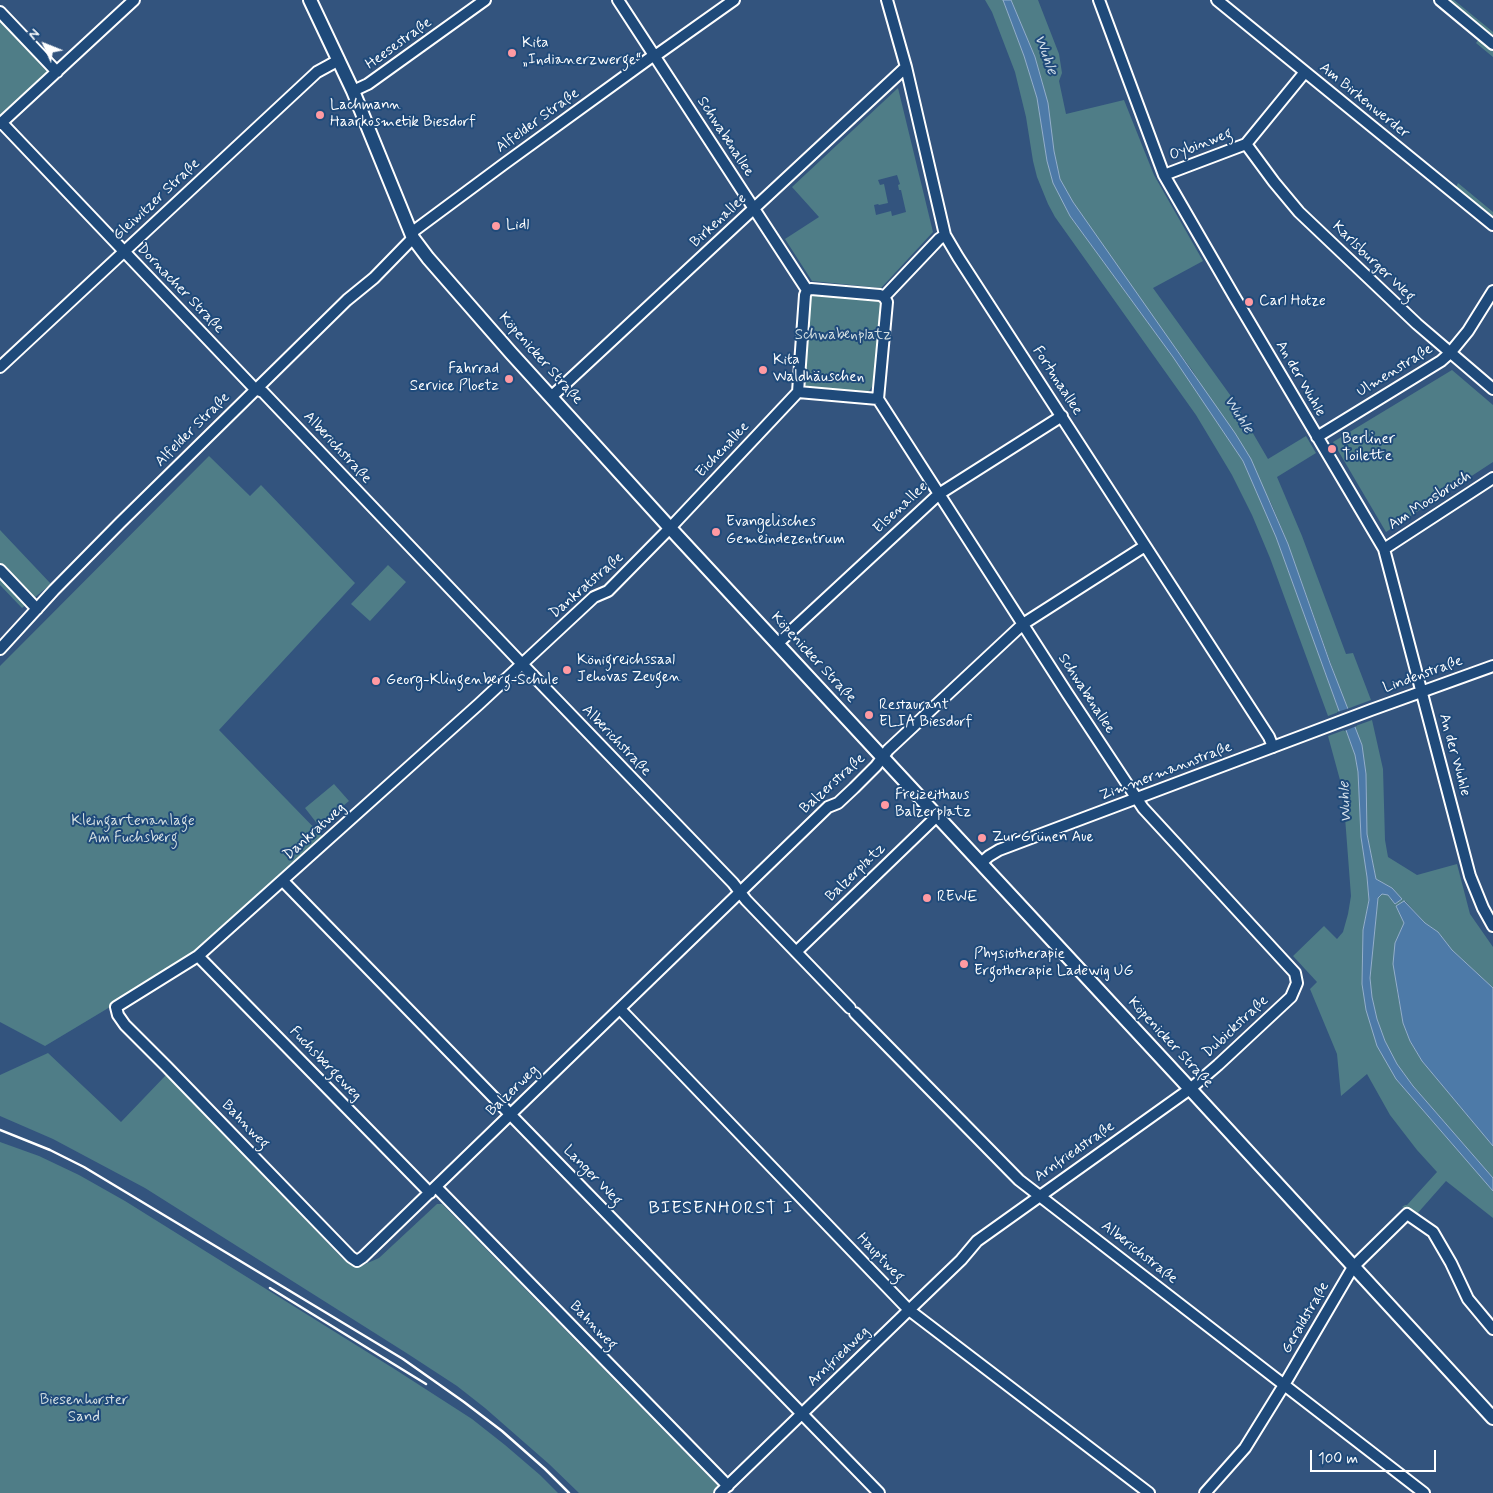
<!DOCTYPE html>
<meta charset="utf-8">
<style>
body{margin:0}
#map{position:relative;width:1493px;height:1493px;overflow:hidden;background:#33547e;font-family:Mynerve,sans-serif}
canvas{display:block}
.north{position:absolute;left:20px;top:20px;width:50px;height:50px;-webkit-text-stroke:4px #1f4a7a;paint-order:stroke;rotate:314deg;font-size:14px;font-weight:700;line-height:20px;text-align:center;color:#fff}
.north::after{content:'';display:block;margin:auto;width:18px;height:22px;background:#fff;clip-path:polygon(50% 0,100% 100%,50% 72%,0 100%)}
.scale{position:absolute;left:1310px;top:1450px;width:126px;height:22px;box-sizing:border-box;border:2px solid #fff;border-top:0;padding-left:6px;font-size:15px;line-height:18px;white-space:nowrap;color:#fff;-webkit-text-stroke:4px #1f4a7a;paint-order:stroke}
</style>
<div id="map">
<canvas width="1493" height="1493"></canvas>
<div class="north">N</div>
<div class="scale">100 m</div>
</div>
<script>
const c = document.querySelector('canvas').getContext('2d');
c.lineJoin = 'round';
function fill(path, color) { c.fillStyle = color; c.fill(path, 'evenodd'); }
const poly = rows => new Path2D(rows.map(r => 'M' + r).join(''));
function strokePath(path, color, width, dash) { c.strokeStyle = color; c.lineWidth = width; c.lineCap = dash ? 'butt' : 'round'; c.setLineDash(dash || []); c.stroke(path); }
function label(font, color, halo, rows, align = 'center') {
  c.font = font + ' Mynerve,sans-serif'; c.lineWidth = 4; c.setLineDash([]); c.textBaseline = 'middle'; c.strokeStyle = halo; c.fillStyle = color; for (const [text, x, y, turn = 0] of rows) {
    c.save(); c.translate(x, y); c.rotate((+turn || 0) * Math.PI / 180); c.textAlign = isNaN(turn) ? turn : align; if (halo) c.strokeText(text, 0, 0); c.fillText(text, 0, 0); c.restore();
  }
}
const green = poly([
 [985,0,1003,0,1024,56,1037,98,1047,161,1070,216,1173,357,1243,461,1276,537,1339,711,1347,709,1288,544,1271,503,1192,370,1148,311,1073,202,1060,179,1054,151,1048,103,1035,57,1011,0,1038,0,1059,54,1062,73,1059,81,1066,114,1124,100,1154,175,1203,261,1153,288,1233,399,1268,459,1306,436,1316,453,1277,477,1302,536,1346,654,1353,653,1371,700,1328,716,1270,558,1252,515,1232,475,1196,415,1055,217,1048,204,1037,177,1033,161,1026,117,1015,72,992,12],
 [1446,0,1454,0,1493,32,1493,39],
 [0,16,52,71,0,121],
 [1479,39,1493,49,1493,57,1476,43],
 [898,88,933,232,881,288,812,281,785,239,819,217,792,187],
 [897,175,900,184,898,185,899,190,901,190,906,212,892,216,891,211,876,215,874,205,878,204,879,205,888,203,884,184,880,185,878,180],
 [1458,183,1493,212,1493,220,1455,189],
 [815,293,874,299,882,304,874,384,869,391,865,393,807,388,802,380,810,299],
 [1452,370,1493,405,1493,462,1386,532,1333,442],
 [209,456,250,496,261,485,355,583,219,730,323,837,199,950,115,1004,45,1046,0,1022,0,666],
 [0,530,51,584,22,608,0,585],
 [388,565,406,582,370,621,351,604],
 [1372,720,1383,769,1385,840,1388,857,1417,875,1457,864,1470,914,1493,947,1493,988,1452,950,1438,932,1425,923,1405,901,1396,906,1404,923,1395,943,1397,990,1403,1023,1410,1041,1422,1061,1493,1146,1493,1178,1413,1086,1397,1064,1385,1041,1377,1019,1372,997,1370,978,1378,898,1382,894,1388,895,1395,904,1402,899,1392,888,1376,879,1374,870,1367,834,1366,774,1362,745,1354,727,1346,730,1355,755,1358,772,1361,837,1367,877,1369,900,1363,930,1362,983,1366,1010,1396,1079,1493,1191,1493,1218,1446,1181,1416,1215,1402,1207,1405,1205,1407,1205,1437,1172,1417,1150,1390,1115,1367,1074,1341,1096,1337,1054,1310,989,1317,982,1293,956,1324,926,1337,939,1343,932,1348,914,1351,896,1343,791,1328,736],
 [334,784,349,801,319,826,305,808],
 [48,1053,121,1122,167,1074,342,1258,354,1266,363,1265,379,1258,437,1204,442,1204,720,1488,716,1493,579,1493,549,1464,485,1408,457,1386,408,1354,145,1188,53,1139,0,1116,0,1075],
 [0,1142,39,1156,79,1175,125,1201,396,1370,472,1419,505,1445,540,1475,558,1493,0,1493]
]);
const water = poly([
 [1003,0,1011,0,1035,57,1048,103,1054,151,1060,179,1073,202,1235,433,1251,459,1288,544,1330,663,1362,745,1366,774,1367,834,1376,879,1392,888,1402,899,1395,904,1388,895,1382,894,1378,898,1370,978,1372,997,1377,1019,1385,1041,1397,1064,1413,1086,1493,1178,1493,1191,1396,1079,1377,1046,1366,1010,1362,984,1363,930,1369,900,1367,877,1361,837,1358,772,1355,755,1276,537,1243,461,1173,357,1070,216,1053,183,1047,161,1037,98,1024,56,1003,0],
 [1404,901,1425,923,1438,932,1452,950,1493,988,1493,1146,1422,1061,1410,1041,1403,1023,1393,964,1395,943,1404,923,1396,906,1404,901]
]);
const pier = poly([
 [1350,708,1357,726,1344,731,1337,712]
]);
const minor = poly([
 [618,0,807,290],
 [887,0,906,67,945,235,958,257,1269,737,1273,747],
 [1099,0,1164,175,1234,296,1384,549,1470,876,1483,908,1493,926],
 [1217,0,1493,225],
 [1440,0,1493,44],
 [0,12,57,72],
 [353,91,368,84,485,0],
 [2,123,255,389,263,392,522,664,733,883,746,900,850,1008],
 [0,124,134,0],
 [1246,144,1274,182,1299,212,1417,324,1493,389],
 [1164,175,1246,144,1305,72],
 [411,233,504,164,650,58,655,56,734,0],
 [811,289,880,295,884,297,887,302,878,399,798,392,805,295,807,290,811,289],
 [884,297,939,239,945,235],
 [0,367,317,72,339,60],
 [798,392,670,528,608,591,594,597,479,704,198,956,116,1007,118,1015,125,1025,167,1067,351,1257,357,1261,363,1257,828,807,838,803,854,788,876,766,888,750,1023,624,1145,546],
 [551,397,906,67],
 [1317,437,1441,361,1450,353,1468,331,1493,291],
 [1384,549,1493,478],
 [0,570,37,609],
 [777,644,939,494,1062,416],
 [0,649,54,590,120,523,347,300,374,278,413,238],
 [981,863,989,856,999,850,1371,710,1493,666],
 [283,881,879,1493],
 [796,952,937,816],
 [198,956,430,1193],
 [620,1009,909,1310,1149,1493],
 [855,1013,1019,1180,1424,1493],
 [436,1187,728,1486],
 [720,1493,909,1310,961,1260,977,1241,1190,1089,1218,1065,1291,997,1297,983,1295,973,1143,808,1067,693,878,399],
 [1205,1493,1245,1448,1284,1385,1353,1267,1407,1214,1433,1232,1451,1263,1468,1299,1493,1329]
]);
const major = poly([
 [310,0,353,91,413,238,428,258,511,353,670,528,1180,1078,1493,1418]
]);
const rail = poly([
 [0,1130,50,1150,84,1167,403,1359,464,1402,502,1431,545,1469,569,1493],
 [270,1288,426,1384]
]);
const markers = [
 [512,53,5,"#ff9aa2"],
 [320,115,5,"#ff9aa2"],
 [496,226,5,"#ff9aa2"],
 [1249,302,5,"#ff9aa2"],
 [763,370,5,"#ff9aa2"],
 [509,379,5,"#ff9aa2"],
 [1332,449,5,"#ff9aa2"],
 [716,532,5,"#ff9aa2"],
 [567,670,5,"#ff9aa2"],
 [376,681,5,"#ff9aa2"],
 [869,715,5,"#ff9aa2"],
 [885,805,5,"#ff9aa2"],
 [982,838,5,"#ff9aa2"],
 [927,898,5,"#ff9aa2"],
 [964,964,5,"#ff9aa2"]
];
const streetNames = [
 ["Heesestraße",399,44,-36],
 ["Am Birkenwerder",1364,101,39],
 ["Alfelder Straße",538,121,-36],
 ["Schwabenallee",725,137,57],
 ["Oybinweg",1201,145,-21],
 ["Gleiwitzer Straße",157,200,-43],
 ["Birkenallee",719,221,-43],
 ["Karlsburger Weg",1373,262,44],
 ["Dornacher Straße",180,289,46],
 ["Köpenicker Straße",540,359,48],
 ["Ulmenstraße",1395,371,-32],
 ["An der Wuhle",1300,379,60],
 ["Fortunaallee",1057,381,57],
 ["Alfelder Straße",193,430,-45],
 ["Alberichstraße",337,448,47],
 ["Eichenallee",723,450,-47],
 ["Am Moosbruch",1430,501,-33],
 ["Elsenallee",901,508,-43],
 ["Dankratstraße",587,586,-41],
 ["Köpenicker Straße",813,658,47],
 ["Lindenstraße",1423,675,-20],
 ["Schwabenallee",1086,694,57],
 ["Alberichstraße",616,741,46],
 ["An der Wuhle",1454,755,75],
 ["Zimmermannstraße",1166,772,-21],
 ["Balzerstraße",833,784,-42],
 ["Dankratweg",315,832,-42],
 ["Balzerplatz",856,873,-44],
 ["Dubickstraße",1236,1027,-43],
 ["Köpenicker Straße",1170,1043,47],
 ["Fuchsbergeweg",325,1064,46],
 ["Balzerweg",513,1091,-44],
 ["Bahnweg",245,1125,46],
 ["Arnfriedstraße",1075,1152,-35],
 ["Langer Weg",592,1176,46],
 ["Alberichstraße",1139,1253,38],
 ["Hauptweg",880,1258,46],
 ["Geraldstraße",1306,1318,-60],
 ["Bahnweg",593,1326,46],
 ["Arnfriedweg",839,1357,-44]
];
const poiNames = [
 ["Kita",522,44],
 ["„Indianerzwerge“",522,61],
 ["Lachmann",330,106],
 ["Haarkosmetik Biesdorf",330,123],
 ["Lidl",506,226],
 ["Carl Hotze",1259,302],
 ["Kita",773,361],
 ["Waldhäuschen",773,378],
 ["Fahrrad",499,370,"right"],
 ["Service Ploetz",499,387,"right"],
 ["Berliner",1342,440],
 ["Toilette",1342,457],
 ["Evangelisches",726,523],
 ["Gemeindezentrum",726,540],
 ["Königreichssaal",577,661],
 ["Jehovas Zeugen",577,678],
 ["Georg-Klingenberg-Schule",386,681],
 ["Restaurant",879,706],
 ["ELIA Biesdorf",879,723],
 ["Freizeithaus",895,796],
 ["Balzerplatz",895,813],
 ["Zur Grünen Aue",992,838],
 ["REWE",937,898],
 ["Physiotherapie",974,955],
 ["Ergotherapie Ladewig UG",974,972]
];
const parkNames = [
 ["Schwabenplatz",843,336],
 ["Kleingartenanlage",133,822],
 ["Am Fuchsberg",133,839],
 ["Biesenhorster",84,1401],
 ["Sand",84,1418]
];
const waterNames = [
 ["Wuhle",1045,55,70],
 ["Wuhle",1238,415,57],
 ["Wuhle",1346,802,-93]
];
const quarterNames = [
 ["BIESENHORST I",721,1209]
];
fill(green, '#4f7d87');
fill(water, '#4d7aa8');
strokePath(water, '#94afcb', 1);
fill(pier, '#33547e');
strokePath(minor, '#fff', 14);
strokePath(major, '#fff', 16);
strokePath(minor, '#1f4a7a', 10);
strokePath(major, '#1f4a7a', 12);
strokePath(rail, '#fff', 2.5);
for (const [x, y, r, color] of markers) { const dot = new Path2D(); dot.arc(x, y, r, 0, 2 * Math.PI); c.fillStyle = color; c.fill(dot); strokePath(dot, '#1f4a7a', 2); }
label('15px', '#fff', '#1f4a7a', streetNames);
label('15px', '#fff', '#1f4a7a', poiNames, 'left');
label('15px', '#d3dee1', '#1f4a7a', parkNames);
label('italic 16px', '#d2dee9', '#1f4a7a', waterNames);
c.letterSpacing = '1px';
label('18px', '#fff', '#1f4a7a', quarterNames);
c.letterSpacing = '0px';
</script>
